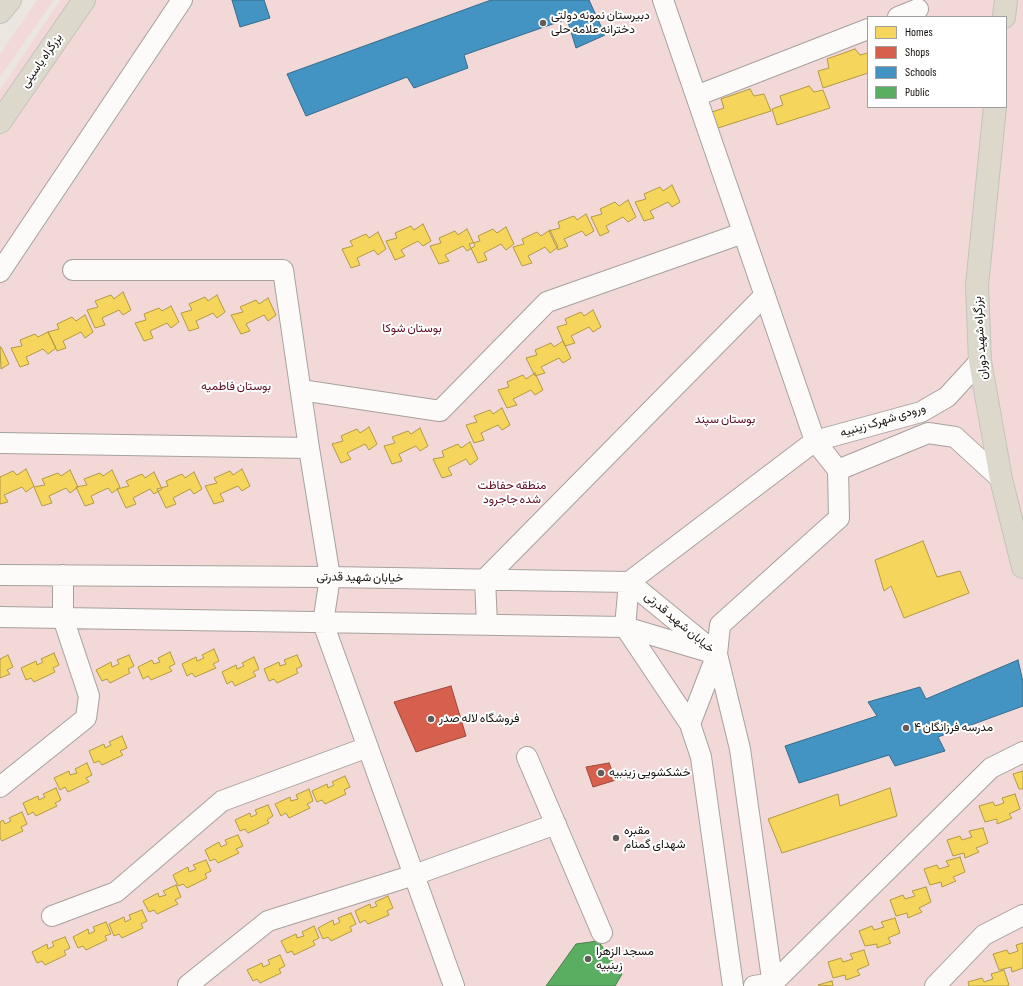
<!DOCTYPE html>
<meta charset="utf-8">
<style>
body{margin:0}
#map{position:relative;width:1023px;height:986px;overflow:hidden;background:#ece6e0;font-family:"Sofia Sans Condensed",sans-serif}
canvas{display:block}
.legend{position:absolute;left:867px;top:16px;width:140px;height:92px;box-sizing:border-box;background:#fff;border:1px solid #a1a09e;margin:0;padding:5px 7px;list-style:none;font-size:12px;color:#15110d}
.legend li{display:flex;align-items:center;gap:8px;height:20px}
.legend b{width:20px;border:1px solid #a1a09e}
</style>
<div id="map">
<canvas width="1023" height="986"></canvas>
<ul class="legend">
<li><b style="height:11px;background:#f6d55c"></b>Homes</li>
<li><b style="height:11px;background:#d6604d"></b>Shops</li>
<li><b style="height:11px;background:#4393c3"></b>Schools</li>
<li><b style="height:11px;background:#5aae61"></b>Public</li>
</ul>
</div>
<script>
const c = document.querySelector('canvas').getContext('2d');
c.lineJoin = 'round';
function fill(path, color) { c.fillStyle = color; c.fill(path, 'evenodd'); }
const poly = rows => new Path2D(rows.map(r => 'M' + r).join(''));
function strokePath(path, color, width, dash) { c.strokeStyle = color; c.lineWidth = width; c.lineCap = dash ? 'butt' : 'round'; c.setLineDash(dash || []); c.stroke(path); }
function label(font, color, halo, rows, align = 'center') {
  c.font = font + ' "Sofia Sans Condensed",Vazirmatn,sans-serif'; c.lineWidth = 4; c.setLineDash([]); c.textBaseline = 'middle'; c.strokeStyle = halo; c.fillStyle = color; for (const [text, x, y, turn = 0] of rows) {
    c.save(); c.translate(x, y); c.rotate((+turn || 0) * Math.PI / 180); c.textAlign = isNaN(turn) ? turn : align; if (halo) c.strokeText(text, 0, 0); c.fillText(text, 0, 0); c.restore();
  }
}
const green = poly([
 [37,0,54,0,0,77,0,54],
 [60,0,1023,0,1023,986,0,986,0,90],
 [868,17,1006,17,1006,107,868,107]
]);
const homes = poly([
 [855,49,860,55,868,53,868,73,823,88,818,71,829,68,827,59,855,49],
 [809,86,814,92,823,90,830,108,777,125,772,109,783,105,780,96,809,86],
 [750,89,754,96,764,94,771,111,718,128,712,112,724,108,721,99,750,89],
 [672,185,680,202,672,207,668,202,650,211,654,218,644,221,635,202,646,199,644,194,660,187,663,191,672,185],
 [628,200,636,217,628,222,623,217,606,226,609,232,600,236,591,217,602,214,600,209,615,202,619,206,628,200],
 [586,214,594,231,586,236,582,231,564,239,568,246,558,250,549,231,560,228,558,222,574,216,577,220,586,214],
 [423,224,431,241,423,246,418,241,401,250,405,256,395,260,386,241,397,238,395,233,411,226,414,230,423,224],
 [506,227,514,244,506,250,501,244,484,253,487,260,478,263,469,244,480,241,478,236,493,229,497,233,506,227],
 [467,229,475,246,467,251,463,246,445,255,449,261,439,264,430,246,441,243,439,238,455,231,458,235,467,229],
 [550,230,558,247,550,253,545,247,528,256,532,263,522,266,513,247,524,244,522,239,537,232,541,236,550,230],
 [378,232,386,249,378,255,374,250,357,258,360,265,351,268,342,249,353,246,350,241,366,234,369,238,378,232],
 [123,292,131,310,123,315,119,310,102,318,105,325,95,328,87,310,98,307,95,301,111,295,114,299,123,292],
 [217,295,225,312,217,318,213,313,196,321,199,328,189,331,181,313,192,310,189,304,205,297,208,301,217,295],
 [268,298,276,315,268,321,264,315,246,324,250,331,241,334,231,315,243,312,240,307,256,300,259,304,268,298],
 [171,306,179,322,171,328,167,323,150,331,153,338,144,341,135,323,146,320,144,314,159,308,162,311,171,306],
 [593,310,601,327,593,332,589,327,571,336,575,343,565,346,557,327,567,324,565,319,581,312,584,316,593,310],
 [85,315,93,332,85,338,81,332,63,341,66,348,57,351,48,332,59,329,57,324,72,317,76,321,85,315],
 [48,332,56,348,48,354,43,349,26,357,29,364,20,367,11,348,22,346,20,340,35,334,38,337,48,332],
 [563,341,571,358,563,363,559,358,541,367,545,373,535,376,526,358,537,355,535,350,551,343,554,347,563,341],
 [0,347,1,347,9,364,1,369,0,347],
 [535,373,543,390,535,395,531,390,513,399,517,405,507,408,498,390,509,387,507,382,523,375,526,379,535,373],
 [502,408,510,425,502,430,498,425,481,433,484,440,474,443,466,425,477,422,474,416,490,410,493,414,502,408],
 [369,427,377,444,369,450,365,444,347,453,351,459,341,463,332,444,343,441,341,436,357,429,360,433,369,427],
 [420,428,428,446,420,451,416,446,399,454,402,461,392,464,384,446,395,443,392,437,408,431,411,434,420,428],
 [470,442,478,459,470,465,466,459,448,468,452,475,442,478,433,459,444,457,442,451,458,444,461,448,470,442],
 [26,469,34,486,26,492,22,487,4,495,8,502,0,504,0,477,13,471,17,475,26,469],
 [242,469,250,486,242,491,238,486,220,494,224,501,214,504,205,486,217,483,214,478,230,471,233,475,242,469],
 [70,470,78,487,70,493,66,488,49,496,52,503,42,506,34,487,45,485,42,479,58,473,61,476,70,470],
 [112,470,120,487,112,493,108,488,91,496,94,503,85,506,76,487,87,485,84,479,100,473,103,476,112,470],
 [154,472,162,489,154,494,150,489,133,498,136,504,126,508,117,489,129,486,126,481,142,474,145,478,154,472],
 [194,472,202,489,194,494,190,489,173,498,176,504,166,508,157,489,168,486,166,481,182,474,185,478,194,472],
 [923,541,937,577,960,571,969,593,904,618,891,586,884,591,875,560,923,541],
 [214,649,219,661,213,664,216,668,195,677,192,673,187,676,182,664,196,657,197,661,204,658,202,655,214,649],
 [170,652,175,664,169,667,172,671,151,680,148,676,143,679,138,667,152,660,154,664,160,662,158,658,170,652],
 [54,653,59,665,53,668,55,672,34,682,31,678,26,680,21,668,36,661,37,665,43,662,41,659,54,653],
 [8,655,13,667,7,670,10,674,0,678,0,659,8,655],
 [129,655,134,666,128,669,130,673,110,683,107,679,102,681,96,670,111,662,112,667,119,664,117,660,129,655],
 [297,655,302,666,296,669,298,673,277,683,274,679,269,681,264,669,279,662,280,666,286,664,284,660,297,655],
 [254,657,259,669,253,672,256,676,235,686,232,681,227,684,222,672,236,665,237,669,244,666,242,663,254,657],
 [122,736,127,748,120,751,123,755,102,765,99,761,94,763,89,751,104,744,105,748,111,745,109,742,122,736],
 [87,763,92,775,86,778,89,782,68,792,65,787,60,790,54,778,69,771,70,775,77,773,75,769,87,763],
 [1023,771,1023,789,1019,789,1013,774,1023,771],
 [345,776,350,787,344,790,346,794,325,804,322,800,317,802,312,791,327,784,328,788,334,785,332,782,345,776],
 [56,788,61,800,55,803,57,806,36,816,33,812,28,815,23,803,38,796,39,800,45,797,43,794,56,788],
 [890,788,897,816,782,853,768,819,838,794,840,806,890,788],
 [309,789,313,801,307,804,310,808,289,818,286,813,281,816,275,804,290,797,291,801,298,799,296,795,309,789],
 [1015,794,1020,809,1009,814,1012,818,997,824,997,819,985,822,979,806,993,802,995,806,1004,803,1002,798,1015,794],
 [268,805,273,816,267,820,269,823,248,833,245,829,240,831,235,820,250,813,251,817,257,814,255,810,268,805],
 [22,812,27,824,21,827,23,831,2,841,0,838,0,822,3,820,5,824,11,821,9,818,22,812],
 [983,828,988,843,976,848,979,852,965,858,964,853,953,856,947,840,960,836,962,840,972,837,969,831,983,828],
 [238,835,243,846,236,849,239,853,218,863,215,859,210,861,205,850,219,842,221,847,227,844,225,840,238,835],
 [960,857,965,872,953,877,956,881,942,887,941,882,930,885,924,869,937,865,939,869,949,866,946,861,960,857],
 [206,860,211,871,205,874,207,878,187,888,183,884,178,886,173,875,188,867,189,872,196,869,193,865,206,860],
 [176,885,181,897,175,900,178,904,157,914,154,910,149,912,143,901,158,893,159,897,166,895,163,891,176,885],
 [926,887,931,902,919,908,922,912,908,918,907,913,896,916,890,900,903,895,905,899,915,896,912,891,926,887],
 [388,896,393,908,387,911,389,915,368,924,365,920,360,923,355,911,370,904,371,908,377,906,375,902,388,896],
 [142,910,147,921,141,924,143,928,122,938,119,934,114,936,109,924,124,917,125,922,131,919,129,915,142,910],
 [351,913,356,924,350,927,352,931,331,941,328,937,323,939,318,928,333,920,334,925,340,922,338,918,351,913],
 [895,918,900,933,888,938,891,943,877,948,877,944,865,946,859,931,872,926,874,930,884,927,881,922,895,918],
 [106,922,111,934,105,936,107,940,86,950,83,946,78,948,73,937,88,929,89,934,95,931,93,927,106,922],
 [314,926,319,938,313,941,315,945,294,955,292,951,287,953,281,941,296,934,297,938,304,936,302,932,314,926],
 [65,937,70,948,64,951,66,955,45,965,42,961,37,963,32,952,47,944,48,949,54,946,52,942,65,937],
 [1023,943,1023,968,1012,972,1011,967,999,970,993,954,1007,950,1009,954,1018,951,1016,945,1023,943],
 [864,950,869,965,857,970,860,975,846,980,845,975,833,978,828,962,841,958,843,962,853,959,850,954,864,950],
 [280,955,285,966,279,969,281,973,260,983,257,979,253,981,247,970,262,963,263,967,270,964,268,960,280,955],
 [1004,970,1009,985,1007,986,969,986,968,982,982,978,984,982,993,979,991,974,1004,970],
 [832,981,833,986,818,985,832,981]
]);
const shops = poly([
 [451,686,466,736,416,752,394,702,451,686],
 [609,763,616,780,593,787,586,767,609,763]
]);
const schools = poly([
 [232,0,264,0,270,18,240,27,232,0],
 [491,0,589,0,605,35,576,48,567,19,464,55,468,68,414,88,407,77,306,116,287,74,491,0],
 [1018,660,1023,682,1023,706,938,737,945,751,895,766,889,755,799,783,785,746,877,716,868,702,920,687,926,699,1018,660]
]);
const public = poly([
 [598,941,622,974,615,986,546,986,576,944,598,941]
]);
const minor = poly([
 [663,0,815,441,838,470,839,518,720,625,717,654,740,749,773,986],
 [898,17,918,9],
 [696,96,868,29],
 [73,270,283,270,309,448,330,577,323,623,454,986],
 [0,272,182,0],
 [301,390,440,411,547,302,743,233],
 [0,443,309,448],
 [838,470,928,433,955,437,1001,479],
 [0,575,330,577,629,582,717,654],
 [0,617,625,627,709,652],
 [487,625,485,579,765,295],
 [690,724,717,654],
 [527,757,602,933],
 [0,787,86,718,89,696,63,618,63,575],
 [52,916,116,892,222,801,368,747],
 [188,985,268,921,414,875,556,824],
 [733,986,701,757,690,724,625,627,629,582,815,441,921,412,947,397,980,361],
 [754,986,773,983,991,768,1023,752],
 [935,986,984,935,1023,915]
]);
const trunk = poly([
 [0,12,10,0],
 [1004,17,1006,0],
 [995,107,977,285,980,361,1001,479,1023,567],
 [0,122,84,0]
]);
const markers = [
 [543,23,4,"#605c57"],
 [431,719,4,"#605c57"],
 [906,728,4,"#605c57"],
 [601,773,4,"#605c57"],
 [616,838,4,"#605c57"],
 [588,959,4,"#605c57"]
];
const poiNames = [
 ["دبیرستان نمونه دولتی",551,16],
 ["دخترانه علامه حلی",551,30],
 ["فروشگاه لاله صدر",439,719],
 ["مدرسه فرزانگان ۴",914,728],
 ["خشکشویی زینبیه",609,773],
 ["مقبره",624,831],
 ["شهدای گمنام",624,845],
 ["مسجد الزهرا",596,952],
 ["زینبیه",596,966]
];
const streetNames = [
 ["بزرگراه یاسینی",42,61,-55],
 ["بزرگراه شهید دوران",981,338,-94],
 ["ورودی شهرک زینبیه",883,421,-17],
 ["خیابان شهید قدرتی",360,578,1],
 ["خیابان شهید قدرتی",679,623,40]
];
const parkNames = [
 ["بوستان شوکا",412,329],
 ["بوستان فاطمیه",236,387],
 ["بوستان سپند",725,420],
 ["منطقه حفاظت",512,486],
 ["شده جاجرود",512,500]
];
fill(green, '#f2d9d8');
fill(homes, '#f6d55c');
strokePath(homes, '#b29a44', 1);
fill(shops, '#d6604d');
strokePath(shops, '#9c483a', 1);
fill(schools, '#4393c3');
strokePath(schools, '#356c8c', 1);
fill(public, '#5aae61');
strokePath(public, '#457f48', 1);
strokePath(minor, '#a6a19c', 22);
strokePath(trunk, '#c4c2bf', 24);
strokePath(minor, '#fcfbfa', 20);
strokePath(trunk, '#dcd9cc', 22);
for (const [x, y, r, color] of markers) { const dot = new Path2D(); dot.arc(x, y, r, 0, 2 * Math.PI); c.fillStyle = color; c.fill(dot); strokePath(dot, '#fff', 1.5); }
label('12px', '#15110d', '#fff', poiNames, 'left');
label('12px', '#15110d', '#fff', streetNames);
label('12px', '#5c0b22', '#fff', parkNames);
</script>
